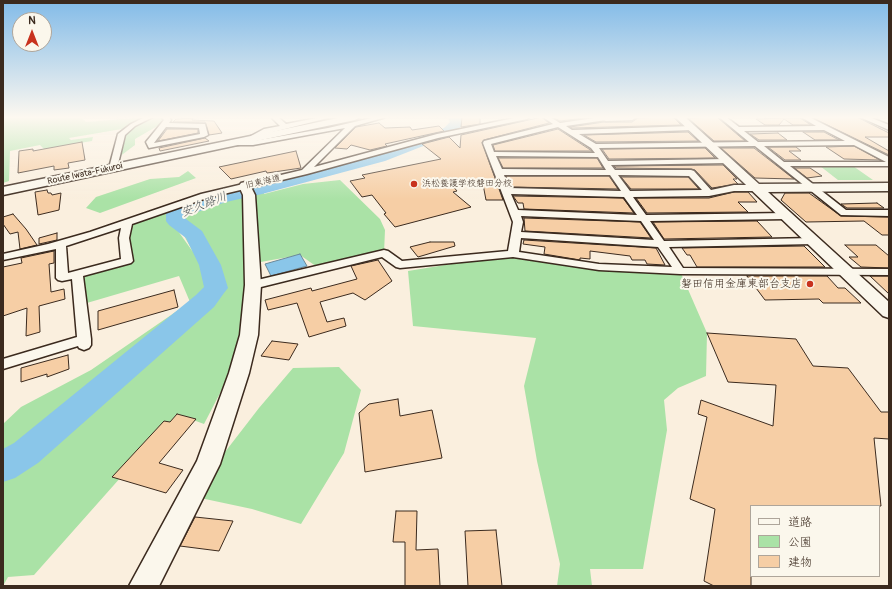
<!DOCTYPE html>
<meta charset="utf-8">
<style>
body{margin:0}
#map{position:relative;width:892px;height:589px;overflow:hidden;background:#faefde;font-family:Pangolin,"Klee One",sans-serif}
canvas{display:block}
.frame{position:absolute;inset:0;border:4px solid #3b2a1e;pointer-events:none}
.legend{position:absolute;left:750px;top:505px;width:130px;height:72px;box-sizing:border-box;background:#fbf7ec;border:1px solid #aea59a;margin:0;padding:5px 7px;list-style:none;font-size:12px;color:#3b2a1e}
.legend li{display:flex;align-items:center;gap:8px;height:20px}
.legend b{width:20px;border:1px solid #aea59a}
.north{position:absolute;left:12px;top:12px;width:40px;height:40px;box-sizing:border-box;background:#fbf7ec;border:1px solid #aea59a;border-radius:50%;rotate:0deg;font-size:11px;font-weight:700;line-height:16px;text-align:center;color:#3b2a1e}
.north::after{content:'';display:block;margin:auto;width:14px;height:18px;background:#c8321e;clip-path:polygon(50% 0,100% 100%,50% 72%,0 100%)}
</style>
<div id="map">
<canvas width="892" height="589"></canvas>
<div class="frame"></div>
<ul class="legend">
<li><b style="height:5px;background:#fbf7ec"></b>道路</li>
<li><b style="height:11px;background:#aae2a6"></b>公園</li>
<li><b style="height:11px;background:#f6cea5"></b>建物</li>
</ul>
<div class="north">N</div>
</div>
<script>
const c = document.querySelector('canvas').getContext('2d');
c.lineJoin = 'round';
function fill(path, color) { c.fillStyle = color; c.fill(path, 'evenodd'); }
const poly = rows => new Path2D(rows.map(r => 'M' + r).join(''));
function strokePath(path, color, width, dash) { c.strokeStyle = color; c.lineWidth = width; c.lineCap = dash ? 'butt' : 'round'; c.setLineDash(dash || []); c.stroke(path); }
function label(font, color, halo, rows, align = 'center') {
  c.font = font + ' Pangolin,"Klee One",sans-serif'; c.lineWidth = 4; c.setLineDash([]); c.textBaseline = 'middle'; c.strokeStyle = halo; c.fillStyle = color; for (const [text, x, y, turn = 0] of rows) {
    c.save(); c.translate(x, y); c.rotate((+turn || 0) * Math.PI / 180); c.textAlign = isNaN(turn) ? turn : align; if (halo) c.strokeText(text, 0, 0); c.fillText(text, 0, 0); c.restore();
  }
}
const green = poly([
 [3,117,81,117,86,122,146,117,166,117,168,120,135,139,135,145,115,160,122,129,69,138,71,140,93,137,92,141,44,149,40,145,10,151,9,181,3,183],
 [820,166,853,166,873,180,838,180],
 [188,171,196,178,100,213,86,208,96,197,150,179,179,177],
 [340,180,380,219,385,230,384,253,320,269,300,255,255,263,253,285,231,372,204,424,177,414,34,575,8,577,3,586,3,424,21,407,91,370,190,302,179,276,80,305,78,276,130,262,129,222,163,210,193,252,176,221,186,209,230,195,264,192,264,194,303,184],
 [513,254,599,267,680,271,707,333,706,376,678,388,664,400,667,430,643,569,590,569,592,586,557,586,560,564,537,461,524,386,536,338,413,326,408,271],
 [339,367,361,390,344,453,301,524,252,509,191,496,259,408,293,368]
]);
const water = poly([
 [300,254,307,266,271,276,265,264,300,254]
]);
const river = poly([
 [448,117,462,117,464,123,454,134,385,161,262,194,226,202,186,216,186,219,202,231,221,265,228,288,224,293,214,307,38,463,15,478,3,482,3,449,14,443,196,295,204,287,199,265,186,238,169,225,166,221,166,213,169,209,216,193,255,185,373,155,444,128,450,122,448,117]
]);
const building = poly([
 [462,117,480,117,480,124,461,127,462,117],
 [542,117,549,123,484,140,482,142,503,200,486,200,482,179,452,185,457,191,453,192,471,207,395,227,384,214,386,213,372,195,362,197,350,181,365,178,362,175,441,159,422,144,449,137,460,148,461,135,542,117],
 [552,117,593,117,560,121,552,117],
 [670,117,674,118,681,125,572,128,570,127,604,122,632,122,638,118,670,117],
 [718,117,718,118,745,141,714,141,688,118,718,117],
 [825,117,857,117,889,133,889,137,865,137,889,151,889,155,813,118,827,117,825,117],
 [193,118,192,120,214,121,222,133,209,135,205,122,173,122,176,119,193,118],
 [783,118,800,118,811,125,793,125,784,119,779,125,765,125,756,119,783,118],
 [379,123,385,128,410,127,412,130,439,126,444,131,385,144,387,146,370,150,351,145,347,149,335,148,356,127,379,123],
 [167,129,198,129,198,133,158,141,167,129],
 [558,129,592,151,495,151,493,145,558,129],
 [688,132,698,141,596,142,584,135,688,132],
 [803,132,824,132,839,140,815,140,803,132],
 [778,133,787,140,759,140,750,134,778,133],
 [205,138,209,141,160,151,159,148,205,138],
 [82,142,85,160,68,163,69,168,54,170,54,166,18,173,19,151,33,149,33,151,82,142],
 [854,146,880,160,844,159,826,147,854,146],
 [768,147,796,147,801,151,789,151,801,160,785,160,768,147],
 [705,148,715,158,609,159,602,149,705,148],
 [721,148,754,148,794,179,755,178,721,148],
 [296,151,301,168,267,173,266,171,231,179,219,167,296,151],
 [498,158,597,158,603,168,503,168,498,158],
 [723,165,737,179,733,179,738,184,712,188,695,170,691,169,616,168,614,166,723,165],
 [794,168,810,168,822,176,807,178,794,168],
 [506,176,609,176,618,189,510,187,506,176],
 [621,177,688,177,699,189,631,189,621,177],
 [47,190,48,193,51,193,52,195,61,193,59,210,38,215,35,192,47,190],
 [734,192,748,192,757,202,738,202,748,212,647,213,636,198,709,198,734,192],
 [785,193,809,193,841,216,889,217,889,235,882,235,864,221,806,222,781,200,785,193],
 [513,196,623,198,634,213,524,209,523,203,518,203,513,196],
 [877,203,884,208,847,208,841,204,877,203],
 [13,214,26,229,37,245,20,249,18,232,10,234,3,224,3,217,13,214],
 [524,218,640,222,651,238,525,231,524,218],
 [757,221,772,237,664,239,653,222,757,221],
 [57,233,57,240,39,244,39,238,57,233],
 [524,240,656,248,665,265,647,264,645,260,632,260,630,256,590,251,590,259,580,258,580,260,544,254,545,247,523,244,524,240],
 [430,242,454,242,455,246,418,257,410,247,430,242],
 [845,245,876,245,889,256,889,268,861,267,849,257,858,257,845,245],
 [804,246,825,267,697,267,690,255,687,255,682,248,804,246],
 [54,251,54,263,49,264,51,292,64,289,65,299,39,306,40,332,26,336,27,308,3,316,3,267,22,263,21,258,54,251],
 [378,260,392,281,365,300,353,293,320,302,327,322,344,318,346,326,309,337,297,303,268,310,265,300,311,288,312,291,357,279,351,266,378,260],
 [747,276,827,276,838,288,845,288,861,303,823,303,819,299,765,300,747,276],
 [870,276,889,276,889,294,870,276],
 [174,290,178,307,98,330,98,311,174,290],
 [707,333,796,339,813,366,848,368,881,412,889,412,889,439,874,438,881,506,751,506,751,586,714,586,704,581,715,509,690,499,707,417,698,414,701,400,773,426,776,385,728,382,707,333],
 [272,341,298,344,289,360,261,356,272,341],
 [68,355,69,369,47,377,47,374,21,382,21,368,68,355],
 [398,399,400,416,432,410,442,458,365,472,359,413,369,404,398,399],
 [177,414,196,419,159,463,183,470,166,493,112,477,164,421,170,422,177,414],
 [396,511,417,511,416,550,438,549,440,586,405,586,405,542,393,542,396,511],
 [195,517,233,521,219,551,180,546,195,517],
 [496,530,502,586,468,586,465,531,496,530]
]);
const streetTunnel = poly([
 [356,121,360,117]
]);
const street = poly([
 [145,117,153,117,135,126,125,135,117,168,116,170,110,170,109,168,118,134,131,124,145,117],
 [163,117,169,117,171,120,169,123,205,124,208,135,204,137,149,148,146,142,164,120,162,118,163,117],
 [166,127,199,128,200,134,154,143,166,127],
 [271,117,278,117,286,124,322,117,332,117,269,133,257,140,251,140,251,136,264,129,280,126,271,117],
 [376,117,386,117,355,126,314,167,437,134,519,117,530,117,527,119,438,138,307,174,207,198,132,224,129,238,133,261,131,263,83,276,91,339,91,345,89,348,84,350,79,348,78,346,3,369,3,359,77,337,72,279,62,281,58,280,56,278,56,249,3,260,3,254,48,244,90,232,201,194,302,170,345,128,253,145,230,145,230,141,253,141,328,128,376,117],
 [121,228,119,238,121,259,68,273,66,246,121,228],
 [543,117,550,117,560,123,601,117,609,118,606,120,566,126,572,130,692,126,696,128,692,130,579,134,596,144,749,142,719,117,726,117,739,127,816,126,801,117,809,117,889,157,889,166,790,166,846,210,889,210,889,216,841,215,755,146,599,148,608,161,726,159,730,161,729,163,611,165,615,170,691,170,694,171,711,190,734,185,757,185,761,188,757,191,734,191,709,196,633,197,646,215,786,213,791,216,786,219,650,221,664,241,814,238,819,241,814,244,669,247,683,268,889,269,889,275,680,274,599,270,513,257,400,268,396,267,382,257,253,289,249,288,247,285,249,282,384,250,388,251,402,261,508,251,513,222,483,143,484,141,553,124,543,117],
 [558,127,591,148,595,153,494,152,491,144,558,127],
 [824,130,845,141,758,142,744,131,824,130],
 [854,145,886,162,784,162,764,146,854,145],
 [496,156,598,157,606,170,502,169,496,156],
 [504,175,610,175,621,191,509,188,504,175],
 [618,175,689,176,702,190,630,191,618,175],
 [511,194,624,197,637,215,518,210,511,194],
 [521,216,641,221,654,240,521,232,523,222,521,216],
 [521,238,658,247,672,267,599,264,519,252,521,238],
 [861,117,869,117,889,125,889,130,862,118,861,117]
]);
const secondary = poly([
 [343,117,360,117,355,120,3,195,3,187,343,117],
 [602,117,637,117,632,120,606,121,603,120,602,117],
 [675,117,685,117,759,184,889,183,889,191,768,192,889,302,889,318,883,316,675,117],
 [245,182,249,183,255,195,261,285,258,335,249,373,220,464,159,586,129,586,197,461,229,373,240,335,245,285,243,195,239,186,241,183,245,182]
]);
const markers = [
 [414,184,4,"#c8321e"],
 [810,284,4,"#c8321e"]
];
const farStreetnames = [
 ["Route Iwata-Fukuroi",85,174,-12],
 ["旧東海道",263,182,-13]
];
const farPoinames = [
 ["浜松養護学校磐田分校",422,184]
];
const poiNames = [
 ["磐田信用金庫東部台支店",802,284]
];
const waterNames = [
 ["安久路川",204,205,-21]
];
fill(green, '#aae2a6');
fill(water, '#8ac6e9');
strokePath(water, '#6a8898', 1);
fill(river, '#8ac6e9');
fill(building, '#f6cea5');
strokePath(building, '#3b2a1e', 1);
strokePath(streetTunnel, '#d4c8b8', 8, [8, 4]);
strokePath(street, '#3b2a1e', 3);
strokePath(secondary, '#3b2a1e', 3);
fill(street, '#fbf7ec');
fill(secondary, '#fbf7ec');
const sky = c.createLinearGradient(0, 0, 0, 199);
sky.addColorStop(0, '#82bbe8');
sky.addColorStop(0.59, '#fdf8f0');
sky.addColorStop(1, '#fdf8f000');
c.fillStyle = sky;
c.fillRect(0, 0, 892, 199);
for (const [x, y, r, color] of markers) { const dot = new Path2D(); dot.arc(x, y, r, 0, 2 * Math.PI); c.fillStyle = color; c.fill(dot); strokePath(dot, '#fbf7ec', 1.5); }
label('9px', '#3b2a1e', '#fbf7ec', farStreetnames);
label('9px', '#3b2a1e', '#fbf7ec', farPoinames, 'left');
label('11px', '#3b2a1e', '#fbf7ec', poiNames, 'right');
label('italic 12px', '#53595b', '#fbf7ec', waterNames);
</script>
